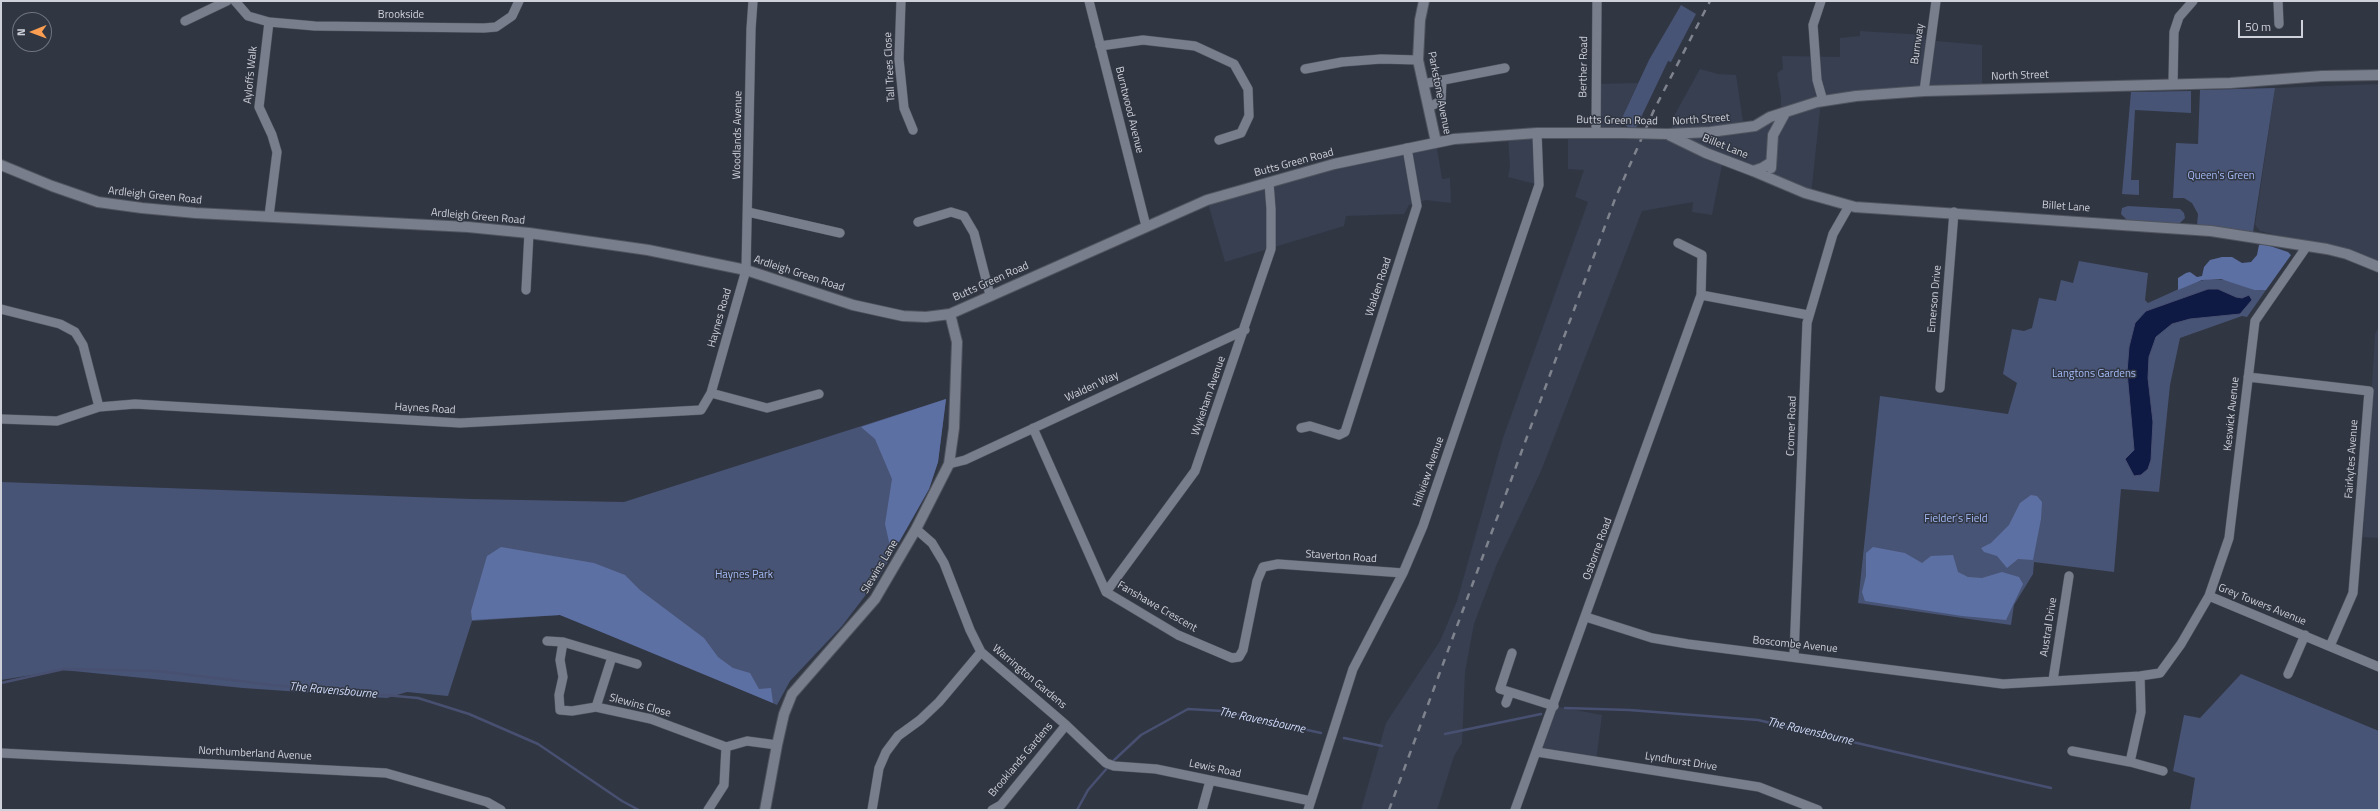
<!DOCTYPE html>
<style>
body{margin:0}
#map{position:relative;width:2380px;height:811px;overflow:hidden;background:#313643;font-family:"Titillium Web",sans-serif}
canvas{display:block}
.frame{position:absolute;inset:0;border:2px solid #ced1d9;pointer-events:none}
.north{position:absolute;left:12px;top:12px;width:40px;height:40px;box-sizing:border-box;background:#313643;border:1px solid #70747f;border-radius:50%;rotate:269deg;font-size:11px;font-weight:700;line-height:16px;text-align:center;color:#ced1d9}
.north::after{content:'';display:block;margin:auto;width:14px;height:18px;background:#fb9e51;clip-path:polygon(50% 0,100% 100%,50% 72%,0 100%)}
.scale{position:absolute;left:2238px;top:20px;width:65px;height:18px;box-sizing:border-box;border:2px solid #ced1d9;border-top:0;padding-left:5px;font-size:12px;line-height:14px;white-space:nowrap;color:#ced1d9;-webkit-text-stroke:3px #313643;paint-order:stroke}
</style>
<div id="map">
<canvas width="2380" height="811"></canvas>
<div class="frame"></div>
<div class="north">N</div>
<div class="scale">50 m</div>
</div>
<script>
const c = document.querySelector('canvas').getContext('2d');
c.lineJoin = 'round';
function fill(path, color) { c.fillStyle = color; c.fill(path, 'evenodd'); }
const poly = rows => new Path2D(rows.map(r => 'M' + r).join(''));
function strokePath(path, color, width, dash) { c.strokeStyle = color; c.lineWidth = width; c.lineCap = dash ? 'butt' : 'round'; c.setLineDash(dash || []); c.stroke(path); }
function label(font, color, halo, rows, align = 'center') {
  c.font = font + ' "Titillium Web",sans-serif'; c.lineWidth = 3; c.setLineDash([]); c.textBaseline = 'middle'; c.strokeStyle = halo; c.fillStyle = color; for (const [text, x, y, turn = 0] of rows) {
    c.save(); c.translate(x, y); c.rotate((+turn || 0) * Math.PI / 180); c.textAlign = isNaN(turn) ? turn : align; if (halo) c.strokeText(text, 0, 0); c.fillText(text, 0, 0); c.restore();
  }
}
const built = poly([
 [1860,31,1925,35,1925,40,1982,45,1982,89,1821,101,1811,195,1723,160,1712,215,1692,212,1693,202,1642,211,1541,471,1496,566,1474,624,1465,672,1462,743,1454,756,1437,810,1361,810,1386,723,1440,641,1457,601,1503,438,1588,202,1575,197,1584,170,1568,169,1568,133,1595,132,1596,84,1638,83,1621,120,1620,139,1670,139,1674,116,1700,69,1718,74,1736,75,1744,128,1785,113,1781,107,1781,97,1777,73,1783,69,1782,56,1840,57,1840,38,1860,36],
 [2379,84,2379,263,2320,246,2260,231,2255,225,2275,88],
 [1537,133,1539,185,1508,177,1510,167,1508,135],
 [1436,142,1442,179,1450,178,1451,203,1426,200,1409,205,1404,214,1346,216,1344,226,1225,262,1207,200],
 [2379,327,2379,538,2363,537,2375,334],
 [1554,706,1602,715,1596,761,1537,752]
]);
const green = poly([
 [1681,5,1696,14,1671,62,1668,61,1636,128,1628,127,1621,122,1621,120,1649,60],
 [2275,88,2253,232,2197,225,2198,214,2192,203,2184,198,2173,198,2176,143,2198,144,2200,90],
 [2191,91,2191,113,2135,110,2131,180,2139,180,2139,195,2122,194,2131,92],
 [2128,206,2180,209,2184,213,2185,218,2179,224,2127,220,2121,214,2122,208],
 [2079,261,2148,273,2145,300,2148,303,2192,283,2208,279,2227,280,2254,290,2266,290,2247,317,2242,316,2180,338,2170,385,2159,492,2121,489,2114,572,2034,562,2033,574,2014,605,2011,625,1858,603,1880,396,2008,414,2017,383,2003,374,2012,329,2024,331,2032,328,2039,298,2056,301,2061,280,2073,283],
 [946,399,938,462,929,489,909,525,878,579,842,626,790,681,777,705,615,636,560,615,472,621,448,696,407,692,387,698,243,688,63,670,1,680,1,482,471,499,624,502],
 [2241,674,2379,731,2379,810,2190,810,2195,778,2173,771,2184,715,2200,718]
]);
const forest = poly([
 [2264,244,2288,252,2291,255,2266,290,2254,290,2221,279,2202,280,2178,290,2178,278,2186,273,2190,272,2197,277,2202,276,2204,267,2210,260,2222,257,2232,257,2242,263,2251,262,2257,255,2259,245],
 [946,399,938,462,929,489,895,549,889,542,885,524,892,479,875,439,861,427],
 [2031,495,2037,496,2042,502,2041,519,2033,560,2018,559,2007,568,1997,556,1984,552,1981,548,1991,543,2009,525,2020,503],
 [501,547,594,563,625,575,640,590,704,638,718,657,733,668,750,673,759,689,771,688,773,703,560,615,472,620,471,611,487,556],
 [1873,547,1905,553,1922,563,1931,556,1953,555,1958,572,1968,577,1982,578,2002,572,2019,577,2023,584,2006,620,1962,616,1865,601,1862,592,1866,576,1866,553]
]);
const water = poly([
 [2208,289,2218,289,2236,297,2242,298,2249,295,2252,300,2240,314,2190,319,2172,324,2156,337,2149,357,2148,378,2153,422,2151,460,2148,469,2141,475,2134,476,2125,459,2134,450,2127,372,2129,347,2135,323,2146,311,2208,289]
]);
const stream = poly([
 [1,683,64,669,158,671,272,685,418,698,469,714,538,744,622,801,639,810],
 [1565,708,1629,710,1758,720,2051,788],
 [1445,734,1541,714],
 [1344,738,1382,746],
 [1111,763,1141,735,1188,709,1222,711,1321,733],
 [1077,810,1088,790,1108,767]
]);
const minor = poly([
 [235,1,248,16,269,22,259,107,272,135,277,152,269,216],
 [901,1,899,59,904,108,913,130],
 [1089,1,1146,226],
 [1821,1,1813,25,1817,80,1823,101],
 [2278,1,2279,24],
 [185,21,227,1],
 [269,22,315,26,484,28,496,27,512,16,519,1],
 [1100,46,1143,40,1195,46,1234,64,1248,89,1249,116,1241,133,1219,140],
 [1305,69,1342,62,1381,59,1418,60],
 [1423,84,1505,68],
 [2173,84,2174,32,2179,17,2193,1],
 [1924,91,1936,1],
 [1429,107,1441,101,1442,80],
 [1596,133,1597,1],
 [748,212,840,233],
 [918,222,951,212,964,216,974,233,990,295],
 [526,290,529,233],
 [1701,295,1808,315],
 [1,309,60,324,75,332,83,345,99,407],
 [2248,377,2369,391,2353,593,2330,646],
 [1940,388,1954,212],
 [711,393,767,408,819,394],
 [1,419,57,421,99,407,135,404,460,423,701,410,711,393,746,270,751,29,753,1],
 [1033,428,1106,592,1178,635,1232,658,1239,657,1243,650,1257,581,1263,567,1278,564,1403,573],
 [1301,428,1310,426,1339,435,1345,432,1417,206,1407,148],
 [949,464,965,460,1245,330],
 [916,529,932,543,944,563,970,630,981,652,1066,725,1106,763,1114,766,1156,769,1311,801],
 [1106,592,1195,471,1271,249,1271,209,1269,183],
 [2209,596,2379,667],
 [1586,617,1652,638,1688,644,2003,684,2140,676,2160,673,2181,644,2209,596,2229,538,2255,321,2307,246],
 [547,641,563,642,637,664],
 [563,642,560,660,563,677,559,695,560,710,572,711,596,707,651,719,726,747,747,741,777,745],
 [1794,656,1807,323,1833,234,1849,206],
 [2288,674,2305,635],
 [2053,680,2069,576],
 [1510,692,1554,706],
 [1506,703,1510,692,1500,689,1512,653],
 [596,707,612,657],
 [2072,751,2130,762,2141,712,2140,676],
 [1537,752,1759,787,1818,810],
 [1,753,386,773,487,802,501,810],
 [2130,762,2163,771],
 [708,810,724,785,726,747],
 [872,810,879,768,886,752,898,736,920,720,939,702,981,652],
 [992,810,1001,805,1066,725],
 [1202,810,1210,781],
 [1308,810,1353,669,1403,573,1423,526,1539,185,1537,133],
 [1515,810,1701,295,1702,255,1678,243]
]);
const tertiary = poly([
 [1424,1,1420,20,1418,60,1436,142],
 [1667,134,1710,132,1755,126,1770,117,1817,102,1856,96,1924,91,2230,83,2322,76,2379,75],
 [1669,135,1706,153,1753,171,1762,168,1770,163],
 [1,165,52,186,98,202,142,208,196,213,468,227,529,233,648,250,746,270,853,305,903,316,926,317,950,314,1207,200,1334,164,1454,139,1537,133,1624,133],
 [1771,168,1773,135,1785,113],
 [1753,171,1805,193,1855,207,2211,231,2327,249,2347,254,2379,267],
 [765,810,777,745,784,714,792,694,875,599,916,529,949,464,954,428,957,342,950,314]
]);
const rail = poly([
 [1389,810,1615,199,1654,110,1710,1]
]);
const tertiaryBridge = poly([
 [1624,133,1667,134]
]);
const streetNames = [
 ["Brookside",401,15],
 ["Burnway",1918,44,-82],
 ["Tall Trees Close",890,67,-93],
 ["Berther Road",1584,67,-89],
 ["Ayloffs Walk",251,75,-84],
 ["North Street",2020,76,-2],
 ["Parkstone Avenue",1439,93,79],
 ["Burntwood Avenue",1129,110,76],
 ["North Street",1701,120,-4],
 ["Butts Green Road",1617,121,1],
 ["Woodlands Avenue",738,135,-89],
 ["Billet Lane",1725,147,22],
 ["Butts Green Road",1294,163,-15],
 ["Ardleigh Green Road",155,196,6],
 ["Billet Lane",2066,207,4],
 ["Ardleigh Green Road",478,217,5],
 ["Ardleigh Green Road",799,274,18],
 ["Butts Green Road",991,282,-24],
 ["Walden Road",1379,287,-72],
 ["Emerson Drive",1935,299,-85],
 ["Haynes Road",720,318,-74],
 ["Walden Way",1092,387,-25],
 ["Wykeham Avenue",1209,396,-71],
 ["Haynes Road",425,409,3],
 ["Keswick Avenue",2232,414,-84],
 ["Cromer Road",1792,426,-88],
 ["Fairkytes Avenue",2352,459,-86],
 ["Hillview Avenue",1429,472,-71],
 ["Osborne Road",1598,549,-70],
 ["Staverton Road",1341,557,4],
 ["Slewins Lane",880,567,-59],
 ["Grey Towers Avenue",2262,605,22],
 ["Fanshawe Crescent",1157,607,30],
 ["Austral Drive",2049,627,-81],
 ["Boscombe Avenue",1795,645,6],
 ["Warrington Gardens",1029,677,40],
 ["Slewins Close",640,706,15],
 ["Northumberland Avenue",255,754,3],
 ["Brooklands Gardens",1021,760,-50],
 ["Lyndhurst Drive",1681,762,9],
 ["Lewis Road",1215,769,12]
];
const parkNames = [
 ["Queen's Green",2221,176],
 ["Langtons Gardens",2094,374],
 ["Fielder's Field",1956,519],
 ["Haynes Park",744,575]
];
const waterNames = [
 ["The Ravensbourne",333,691,5],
 ["The Ravensbourne",1262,721,12],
 ["The Ravensbourne",1810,732,13]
];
fill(built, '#373f51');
fill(green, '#485475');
fill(forest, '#5d70a3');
fill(water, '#0e1944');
strokePath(water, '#485071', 1);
strokePath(stream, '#485071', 2.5);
strokePath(minor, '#4f545e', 10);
strokePath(tertiary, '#4f545e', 12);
strokePath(minor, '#787e8c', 9);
strokePath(tertiary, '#787e8c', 10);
strokePath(rail, '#7f838d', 2.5, [7, 7]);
strokePath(tertiaryBridge, '#4f545e', 12, []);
strokePath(tertiaryBridge, '#787e8c', 10);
label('11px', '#ced1d9', '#313643', streetNames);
label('11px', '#a5bcf9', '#313643', parkNames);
label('italic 12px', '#ccd9f8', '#313643', waterNames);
</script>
